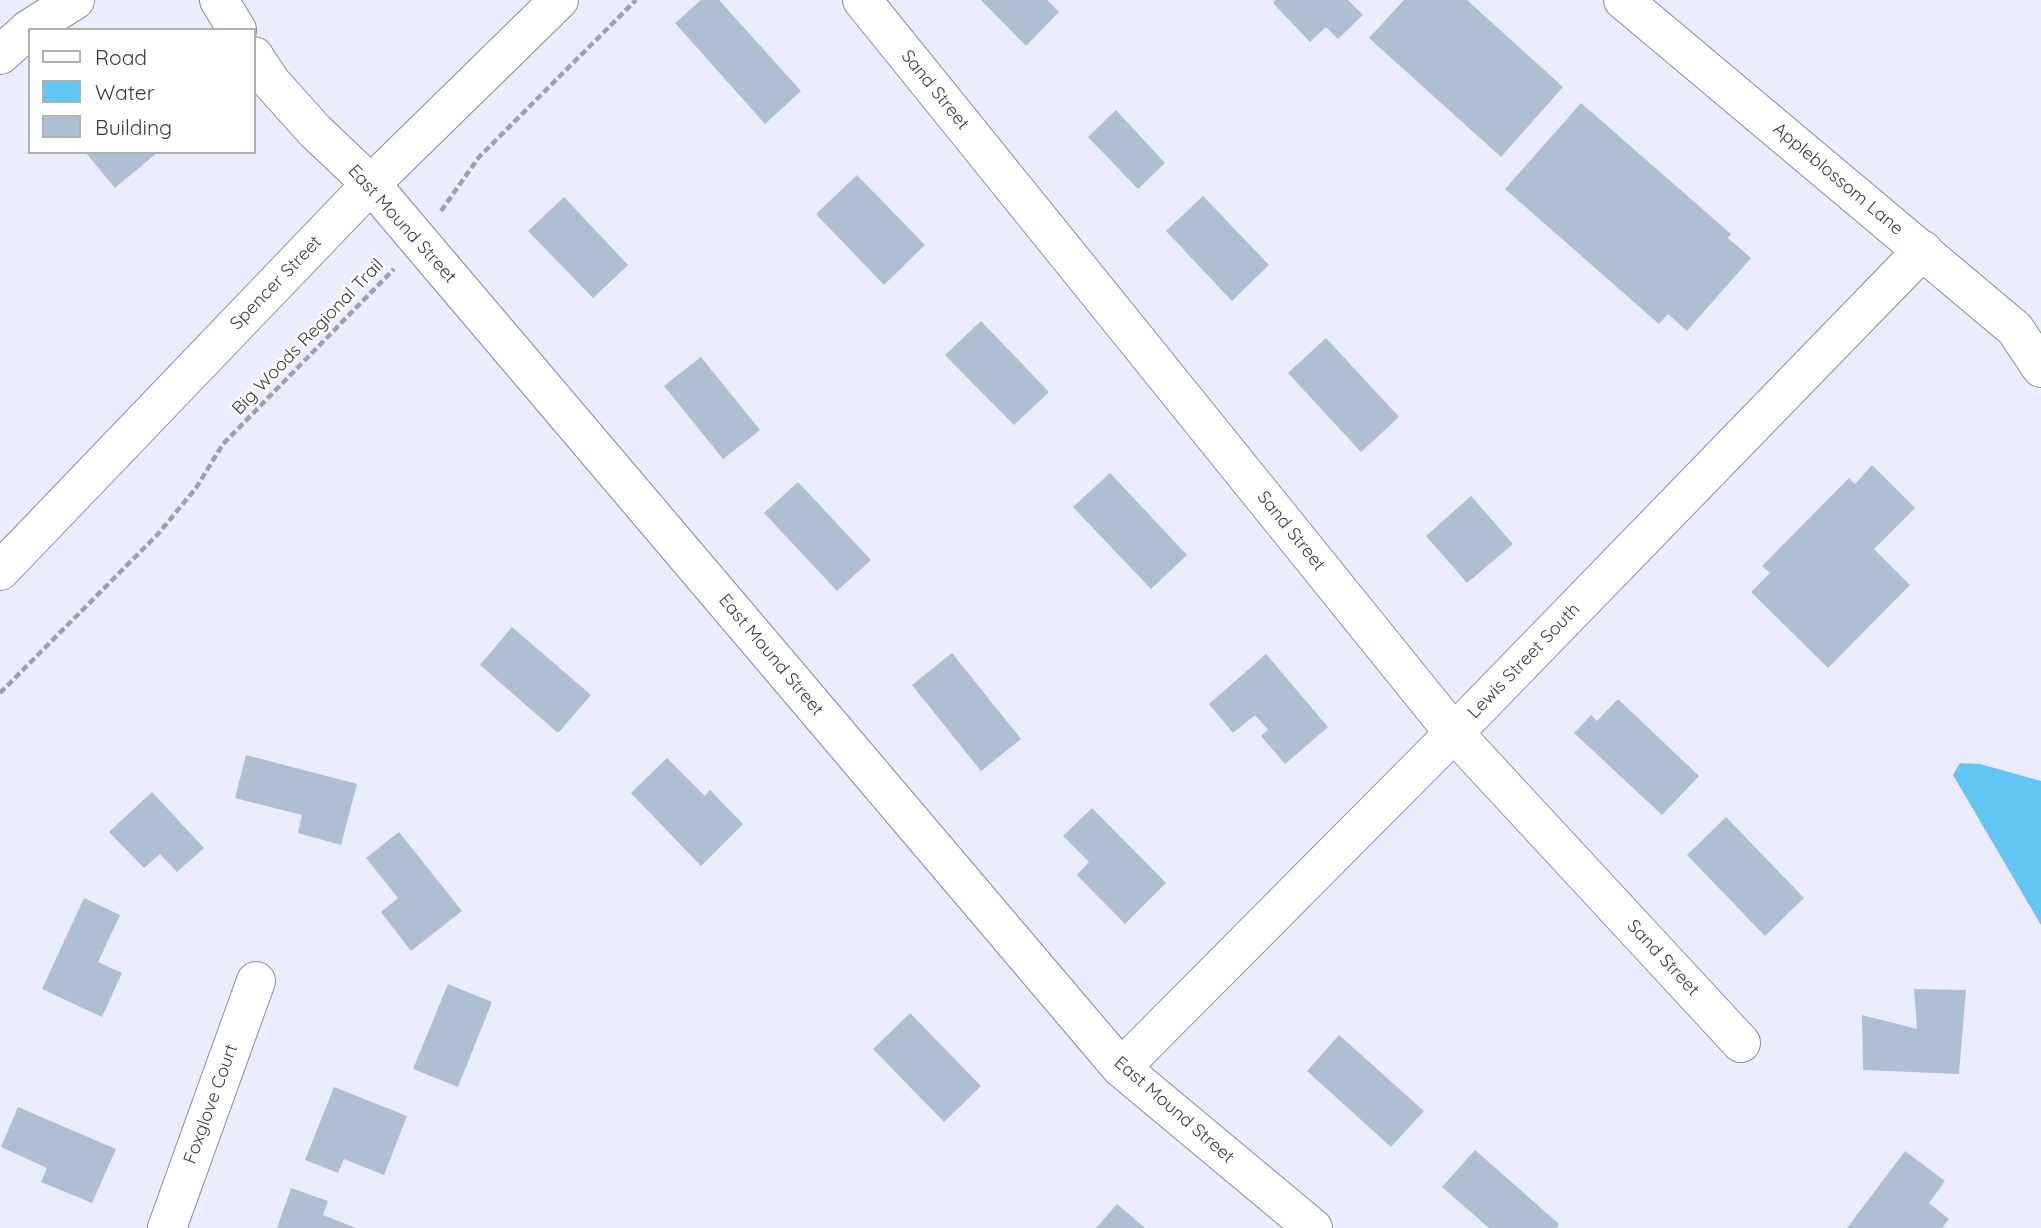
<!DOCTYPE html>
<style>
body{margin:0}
#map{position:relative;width:2041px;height:1228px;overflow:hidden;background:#ebedfc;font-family:Quicksand,sans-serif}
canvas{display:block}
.legend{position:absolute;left:28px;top:28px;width:228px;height:126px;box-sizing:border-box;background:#fff;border:2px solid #b0b0b4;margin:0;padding:9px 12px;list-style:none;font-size:21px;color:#393a44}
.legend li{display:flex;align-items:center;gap:14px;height:35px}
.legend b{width:35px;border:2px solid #b0b0b4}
</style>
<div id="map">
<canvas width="2041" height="1228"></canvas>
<ul class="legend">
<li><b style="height:9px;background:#fff"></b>Road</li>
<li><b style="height:19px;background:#61c6f3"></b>Water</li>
<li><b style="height:19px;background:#afbfd3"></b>Building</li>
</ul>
</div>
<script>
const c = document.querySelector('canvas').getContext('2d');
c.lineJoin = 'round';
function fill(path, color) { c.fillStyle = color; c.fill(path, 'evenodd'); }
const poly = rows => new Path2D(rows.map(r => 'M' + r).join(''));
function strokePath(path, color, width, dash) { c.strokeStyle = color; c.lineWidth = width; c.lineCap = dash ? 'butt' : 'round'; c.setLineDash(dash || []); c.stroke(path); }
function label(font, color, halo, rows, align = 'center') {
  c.font = font + ' Quicksand,sans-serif'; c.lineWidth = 5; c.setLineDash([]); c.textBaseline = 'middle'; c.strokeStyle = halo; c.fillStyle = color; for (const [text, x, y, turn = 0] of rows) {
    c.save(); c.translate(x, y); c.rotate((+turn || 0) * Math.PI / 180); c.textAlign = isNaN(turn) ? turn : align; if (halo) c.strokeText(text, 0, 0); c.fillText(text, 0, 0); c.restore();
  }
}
const water = poly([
 [1960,763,1980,764,2041,781,2041,925,1953,775]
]);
const building = poly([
 [701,0,719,0,801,91,765,124,675,23],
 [981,0,1047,0,1059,12,1026,46],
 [1275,0,1348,0,1363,15,1338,39,1326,27,1310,42,1273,3],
 [1404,0,1467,0,1563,87,1501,157,1369,38],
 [1581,103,1731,234,1728,238,1751,258,1687,331,1668,314,1659,324,1505,189],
 [1116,110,1165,163,1138,189,1088,137],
 [85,152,158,152,115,188],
 [857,175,925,245,884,285,816,214],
 [1203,196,1269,265,1232,301,1166,231],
 [564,197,628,265,593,298,528,231],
 [981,321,1049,392,1014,425,945,355],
 [1326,338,1399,417,1361,452,1288,373],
 [701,357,760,430,723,459,664,386],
 [1872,465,1915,508,1874,549,1910,585,1828,668,1751,592,1770,573,1762,566,1849,478,1855,484],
 [1110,473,1187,555,1151,589,1073,507],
 [798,482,871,560,837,591,764,513],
 [1471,496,1513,544,1467,583,1426,536],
 [512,627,591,695,558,733,480,665],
 [952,653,1021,739,981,771,912,685],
 [1266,654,1328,727,1285,764,1261,736,1268,730,1255,715,1233,733,1209,704],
 [1618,699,1699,776,1662,815,1574,733,1591,715,1597,721],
 [246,755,357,784,341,845,298,833,302,815,235,798],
 [667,758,705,796,710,790,743,824,701,866,631,793],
 [152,792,204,848,177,872,160,854,144,868,109,832],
 [1092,808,1166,883,1125,924,1077,875,1089,862,1063,836],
 [1726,817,1804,898,1765,936,1687,855],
 [399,832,462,911,411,951,381,912,398,898,366,858],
 [84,898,120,915,98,962,122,973,102,1017,42,989],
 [448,984,492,1002,458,1087,413,1069],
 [1914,989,1966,990,1959,1074,1863,1070,1862,1015,1917,1029],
 [910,1013,981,1086,944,1122,873,1049],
 [1339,1035,1424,1111,1391,1147,1307,1071],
 [334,1087,407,1116,384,1175,344,1159,338,1173,305,1160],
 [18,1107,116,1149,92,1203,41,1182,47,1168,1,1147],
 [1475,1150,1559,1224,1556,1228,1489,1228,1442,1187],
 [1905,1151,1945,1181,1929,1203,1949,1219,1942,1228,1847,1228],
 [291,1188,328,1201,323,1215,356,1228,277,1228],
 [1117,1204,1145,1228,1096,1228]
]);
const path = poly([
 [441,211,479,157,636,0],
 [0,693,158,534,196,488,223,444,394,269]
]);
const minor = poly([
 [219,0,237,30],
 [862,0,1454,733,1741,1043],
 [1623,0,2015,329,2041,368],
 [0,55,29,29,75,0],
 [254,56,271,82,315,131,371,184,420,242,1121,1068,1313,1228],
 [0,571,371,184,559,0],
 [1121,1068,1454,733,1923,250],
 [167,1228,256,981]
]);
const streetNames = [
 ["Sand Street",935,90,51],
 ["Appleblossom Lane",1838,179,40],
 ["East Mound Street",402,224,48],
 ["Spencer Street",276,283,-46],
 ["Big Woods Regional Trail",308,337,-46],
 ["Sand Street",1291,531,51],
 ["East Mound Street",771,655,50],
 ["Lewis Street South",1524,661,-46],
 ["Sand Street",1663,958,47],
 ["Foxglove Court",211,1104,-70],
 ["East Mound Street",1174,1110,41]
];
fill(water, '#61c6f3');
fill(building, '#afbfd3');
strokePath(minor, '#878aa0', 40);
strokePath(path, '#9fa0ad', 4.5, [7, 3.5]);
strokePath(minor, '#fff', 38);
label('18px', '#393a44', '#fff', streetNames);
</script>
